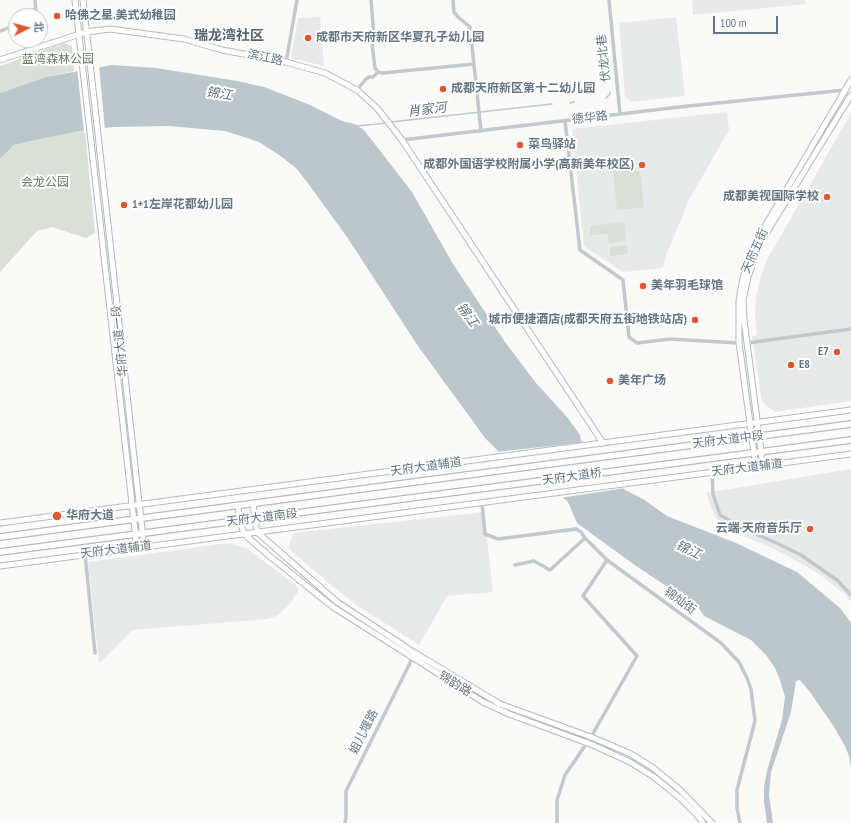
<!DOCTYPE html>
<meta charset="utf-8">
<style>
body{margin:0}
#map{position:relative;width:851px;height:823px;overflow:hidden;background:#fafaf8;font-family:"PT Sans Narrow","Noto Sans SC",sans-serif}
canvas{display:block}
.north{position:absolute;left:8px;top:8px;width:40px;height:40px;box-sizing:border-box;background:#fff;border:1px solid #c1c8cd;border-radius:50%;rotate:84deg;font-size:11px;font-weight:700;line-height:16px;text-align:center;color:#657683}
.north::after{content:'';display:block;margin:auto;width:14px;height:18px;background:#e4572e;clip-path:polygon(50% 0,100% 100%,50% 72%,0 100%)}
.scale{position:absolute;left:713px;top:16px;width:65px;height:18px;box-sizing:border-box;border:2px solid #657683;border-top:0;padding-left:5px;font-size:12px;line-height:14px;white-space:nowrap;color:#657683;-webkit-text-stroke:3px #fff;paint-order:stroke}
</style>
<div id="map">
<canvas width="851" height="823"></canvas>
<div class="north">北</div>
<div class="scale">100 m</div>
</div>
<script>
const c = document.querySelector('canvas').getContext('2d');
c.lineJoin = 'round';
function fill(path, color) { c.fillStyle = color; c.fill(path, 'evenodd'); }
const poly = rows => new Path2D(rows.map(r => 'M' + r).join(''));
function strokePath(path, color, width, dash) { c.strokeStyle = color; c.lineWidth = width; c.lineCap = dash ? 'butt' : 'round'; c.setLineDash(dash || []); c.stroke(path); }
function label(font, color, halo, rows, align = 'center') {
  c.font = font + ' "PT Sans Narrow","Noto Sans SC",sans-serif'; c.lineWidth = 4; c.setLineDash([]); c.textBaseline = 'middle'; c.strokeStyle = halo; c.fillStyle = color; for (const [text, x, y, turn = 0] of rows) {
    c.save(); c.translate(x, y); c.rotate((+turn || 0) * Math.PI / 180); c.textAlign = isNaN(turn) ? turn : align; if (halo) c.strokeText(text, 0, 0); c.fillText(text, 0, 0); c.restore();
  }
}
const built = poly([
 [692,0,805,0,806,4,693,15],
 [320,17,324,66,291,58,298,18],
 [676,17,685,96,631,102,625,97,619,23],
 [727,112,729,130,689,200,665,258,663,268,623,272,584,246,572,129],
 [851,113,851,401,775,412,762,402,752,336,757,335,755,315,756,297,761,275,768,258],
 [851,469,851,602,844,594,822,576,799,562,766,545,745,537,727,528,715,517,706,493],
 [484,512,493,592,447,596,419,645,355,604,330,584,288,548,294,533],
 [228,543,246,548,297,586,299,590,289,605,278,615,268,619,132,630,99,664,88,562]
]);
const green = poly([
 [64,43,72,46,74,71,46,77,0,93,0,66],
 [85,130,95,233,86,238,52,227,37,231,0,272,0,159,14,145,31,141],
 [630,160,631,169,640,172,644,207,617,210,612,162],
 [624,222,626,241,609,243,608,234,590,235,590,226],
 [627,245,628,254,610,256,610,247]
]);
const water = poly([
 [112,65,156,68,237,81,264,87,310,105,342,121,355,124,364,130,412,192,453,264,505,342,536,383,567,417,580,435,581,440,601,465,625,490,643,499,667,516,736,543,797,572,840,608,851,623,851,768,849,756,845,746,834,727,810,692,800,680,796,681,791,712,771,772,769,795,773,823,767,823,764,801,764,787,767,771,782,720,785,697,780,680,775,668,766,655,751,640,704,616,698,607,636,566,577,523,568,502,535,474,502,455,485,438,418,346,347,237,307,182,296,168,279,155,259,142,225,131,169,126,113,127,85,130,31,141,14,145,0,159,0,93,46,77]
]);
const pier = poly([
 [99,65,105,130,84,133,77,68],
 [586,442,603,464,626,488,560,498,533,476,512,464,496,452]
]);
const stream = poly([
 [606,98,610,94,610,92],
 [570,103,574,102],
 [391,122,552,104],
 [357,126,387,123]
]);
const street = poly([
 [35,0,36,16],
 [453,0,454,12,458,17,470,27,481,131],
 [609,0,620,114],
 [0,31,16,25],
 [286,62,297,0],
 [378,72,383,73,474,64],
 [357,90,366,79,369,77,373,77,378,72,375,68,372,43,374,36,371,0],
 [565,121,580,250,623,280,629,337,637,343,670,339,739,343],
 [402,140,679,107,845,90],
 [747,343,851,329],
 [712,472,713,494,720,515,746,530,770,540,801,555,837,580,851,595],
 [482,503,485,534,493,537,498,539,576,529,581,532,585,538,607,560,721,643,739,662,747,678,751,689,755,721,737,790,737,808,740,823],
 [85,554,95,653],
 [515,565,534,561,550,570,585,538],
 [345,823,346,816,346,791,414,655],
 [557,823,557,800,565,775,591,737,637,656,583,596,607,560]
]);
const secondary = poly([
 [75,0,137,548],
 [83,0,144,547],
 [0,60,86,32,110,29,184,39,222,50,286,62,325,73,357,90,377,108,402,140,603,443],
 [763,466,744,320,743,300,748,277,757,251,764,237,851,95],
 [756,467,739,343,739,301,742,283,747,263,764,228,851,80],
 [253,504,257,532,337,602,415,653,500,704,591,737,629,753,652,767,679,789,712,823],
 [238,506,240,521,244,534,267,554,333,607,483,702,509,714,593,745,630,762,654,777,680,798,698,816,703,823],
 [0,523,851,410],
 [0,566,851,454]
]);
const primary = poly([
 [0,537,851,424],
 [0,552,851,440]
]);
const markers = [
 [57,16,4,"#e4572e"],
 [308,38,4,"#e4572e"],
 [443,89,4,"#e4572e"],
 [520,145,4,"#e4572e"],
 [642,165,4,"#e4572e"],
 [827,197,4,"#e4572e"],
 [124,205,4,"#e4572e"],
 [643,286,4,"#e4572e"],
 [695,320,4,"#e4572e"],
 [837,352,4,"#e4572e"],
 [791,365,4,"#e4572e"],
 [610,381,4,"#e4572e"],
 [57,516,5,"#e4572e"],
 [810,529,4,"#e4572e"]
];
const poiNames = [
 ["哈佛之星.美式幼稚园",65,16],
 ["成都市天府新区华夏孔子幼儿园",316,38],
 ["成都天府新区第十二幼儿园",451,89],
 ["菜鸟驿站",528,145],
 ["成都外国语学校附属小学(高新美年校区)",634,165,"right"],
 ["成都美视国际学校",819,197,"right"],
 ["1+1左岸花都幼儿园",132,205],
 ["美年羽毛球馆",651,286],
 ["城市便捷酒店(成都天府五街地铁站店)",687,320,"right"],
 ["E7",829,352,"right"],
 ["E8",799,365],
 ["美年广场",618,381],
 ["华府大道",66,516],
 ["云端·天府音乐厅",802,529,"right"]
];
const streetNames = [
 ["滨江路",265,58,12],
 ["伏龙北巷",604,58,-96],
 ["德华路",590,118,-7],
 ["天府五街",755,251,-66],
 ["华府大道一段",120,341,-96],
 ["天府大道中段",728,440,-7],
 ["天府大道辅道",426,467,-8],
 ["天府大道辅道",747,468,-7],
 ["天府大道桥",572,477,-8],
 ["天府大道南段",262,518,-7],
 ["天府大道辅道",116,550,-7],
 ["锦灿街",680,601,36],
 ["锦韵路",455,684,32],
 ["姐儿堰路",364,732,-63]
];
const parkNames = [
 ["蓝湾森林公园",58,60],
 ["会龙公园",45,183]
];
const waterNames = [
 ["锦江",219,94,9],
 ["肖家河",427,110,-7],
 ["锦江",467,315,54],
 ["锦江",688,550,25]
];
const quarterNames = [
 ["瑞龙湾社区",229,36]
];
fill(built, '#e8e9e9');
fill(green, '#dadfd7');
fill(water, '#bbc7cb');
fill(pier, '#fafaf8');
strokePath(stream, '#bbc7cb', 1.5);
strokePath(secondary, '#b3babf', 7);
strokePath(primary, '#b5babe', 8);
strokePath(street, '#c3c8cc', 3.5);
strokePath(secondary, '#fff', 5);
strokePath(primary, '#fff', 5.5);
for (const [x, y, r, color] of markers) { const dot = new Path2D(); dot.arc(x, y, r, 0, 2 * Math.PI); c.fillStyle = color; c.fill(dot); strokePath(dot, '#fff', 1.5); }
label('bold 12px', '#657683', '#fff', poiNames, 'left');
label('12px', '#657683', '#fff', streetNames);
label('12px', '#687a64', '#fff', parkNames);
label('italic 13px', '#60757c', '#fff', waterNames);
label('bold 14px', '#57646e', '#fff', quarterNames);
</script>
